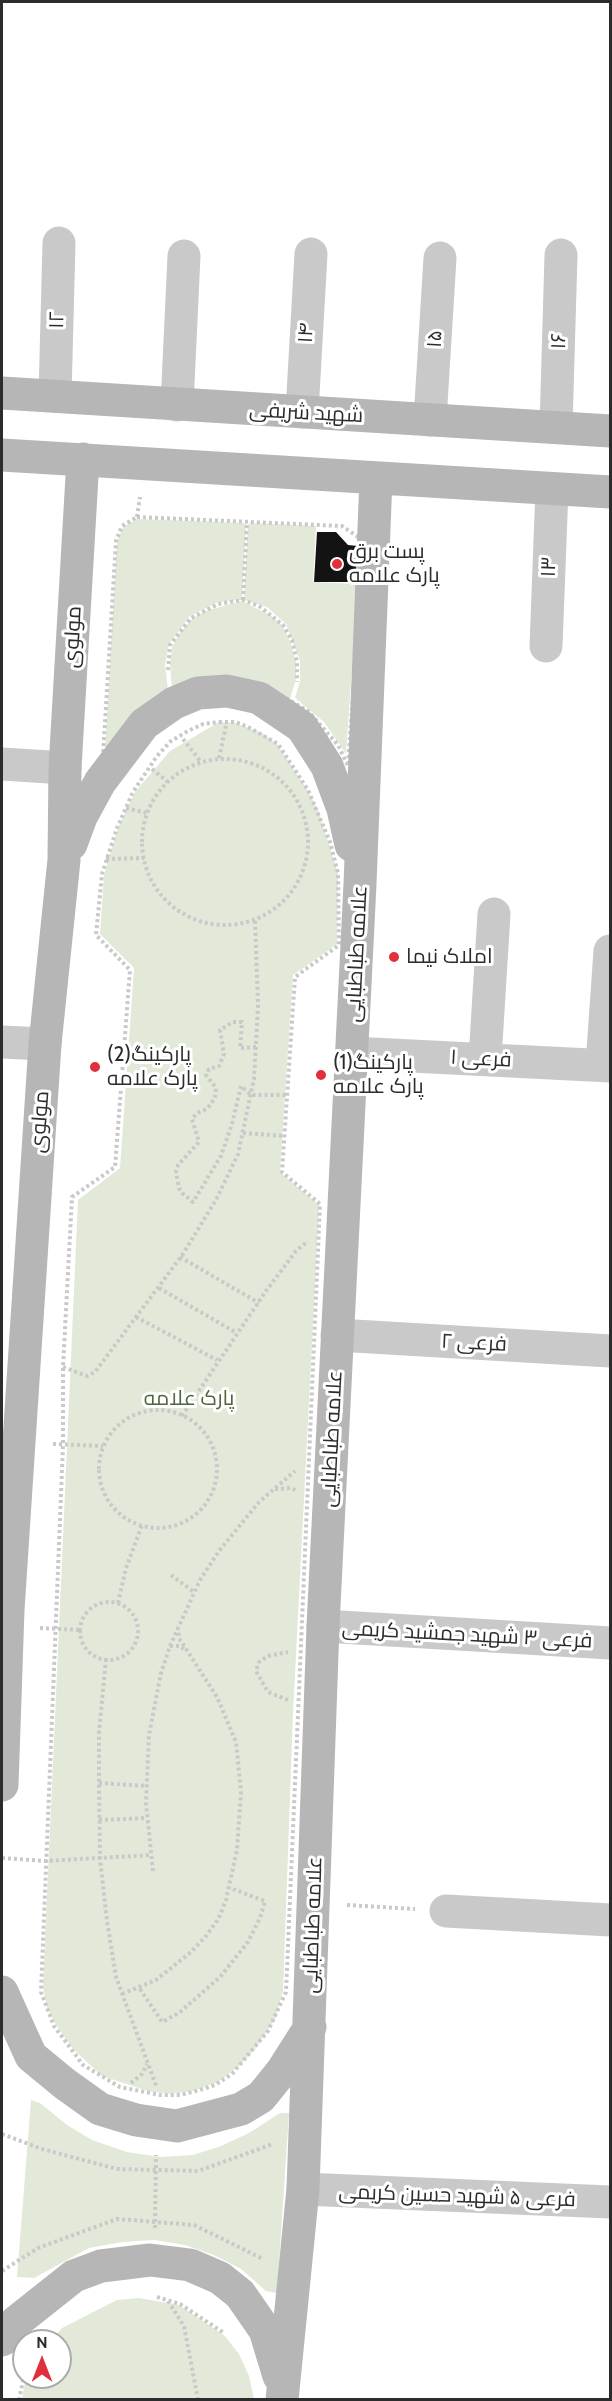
<!DOCTYPE html>
<meta charset="utf-8">
<style>
body{margin:0}
#map{position:relative;width:612px;height:2401px;overflow:hidden;background:#fff;font-family:Cabin,sans-serif}
canvas{display:block}
.frame{position:absolute;inset:0;border:3px solid #2c2c2c;pointer-events:none}
.north{position:absolute;left:12px;top:2329px;width:60px;height:60px;box-sizing:border-box;background:#fff;border:2px solid #ababab;border-radius:50%;rotate:0deg;font-size:16px;font-weight:700;line-height:24px;text-align:center;color:#2c2c2c}
.north::after{content:'';display:block;margin:auto;width:21px;height:27px;background:#e12f3c;clip-path:polygon(50% 0,100% 100%,50% 72%,0 100%)}
</style>
<div id="map">
<canvas width="612" height="2401"></canvas>
<div class="frame"></div>
<div class="north">N</div>
</div>
<script>
const c = document.querySelector('canvas').getContext('2d');
c.lineJoin = 'round';
function fill(path, color) { c.fillStyle = color; c.fill(path, 'evenodd'); }
const poly = rows => new Path2D(rows.map(r => 'M' + r).join(''));
function strokePath(path, color, width, dash) { c.strokeStyle = color; c.lineWidth = width; c.lineCap = dash ? 'butt' : 'round'; c.setLineDash(dash || []); c.stroke(path); }
function label(font, color, halo, rows, align = 'center') {
  c.font = font + ' Cabin,Cairo,sans-serif'; c.lineWidth = 6; c.setLineDash([]); c.textBaseline = 'middle'; c.strokeStyle = halo; c.fillStyle = color; for (const [text, x, y, turn = 0] of rows) {
    c.save(); c.translate(x, y); c.rotate((+turn || 0) * Math.PI / 180); c.textAlign = isNaN(turn) ? turn : align; if (halo) c.strokeText(text, 0, 0); c.fillText(text, 0, 0); c.restore();
  }
}
const green = poly([
 [137,519,243,523,246,525,242,600,218,602,190,616,169,644,165,664,168,690,105,752,117,541,124,526],
 [250,523,316,526,313,582,358,584,346,754,324,722,295,698,300,681,300,661,286,624,267,607,244,600,248,525],
 [242,601,270,615,282,625,290,641,296,662,296,679,290,699,274,690,172,690,170,664,172,647,179,634,192,619,205,611],
 [219,722,235,723,262,733,277,744,308,791,318,810,338,873,337,944,293,975,280,1172,319,1205,293,1714,283,1991,275,2019,256,2048,239,2066,218,2082,193,2091,170,2094,148,2091,102,2076,73,2049,56,2025,47,2008,43,1986,78,1200,120,1168,134,968,100,934,104,875,118,828,135,792,170,751],
 [31,2100,40,2103,67,2125,92,2140,127,2152,161,2157,193,2155,221,2146,249,2133,280,2113,289,2113,277,2293,266,2291,241,2269,214,2255,185,2245,155,2240,122,2242,89,2248,34,2278,17,2277],
 [139,2298,179,2305,225,2336,239,2354,249,2376,254,2399,22,2399,26,2377,60,2377,60,2341,50,2341,62,2328,117,2300]
]);
const building = poly([
 [317,532,336,532,348,545,358,546,358,582,314,582]
]);
const path = poly([
 [137,517,342,526,358,537,363,554,348,766,338,745,308,711,274,691,234,680,208,680,190,684,154,701,119,733,103,756,116,541,122,526,137,517],
 [137,517,140,497],
 [243,600,247,522],
 [168,670,170,645,191,618,218,604,243,600,259,606,283,625,292,640,297,662,297,682],
 [219,722,235,722,248,727,278,744,308,790,330,842,338,873,339,945,295,977,282,1172,320,1204,286,1992,268,2031,232,2074,215,2085,200,2090,180,2095,160,2095,120,2087,83,2065,54,2026,41,1992,63,1445,63,1367,72,1197,115,1167,130,970,96,935,102,874,117,828,133,792,157,756,171,741,188,731,203,724,219,722],
 [183,739,201,762],
 [219,758,226,726],
 '142 842a83 83 0 1 1 166 0a83 83 0 1 1-166 0Z',
 [152,769,168,782],
 [126,808,147,813],
 [106,859,144,858],
 [256,1047,240,1048,242,1022,233,1022,220,1030,224,1054,219,1066,209,1069,206,1075,216,1088,215,1098,207,1109,197,1113,192,1119,199,1142,178,1165,176,1172,179,1188,182,1193,193,1202,221,1156,232,1124,241,1086,251,1095,287,1095],
 [243,1133,284,1136],
 [180,1257,259,1303],
 [159,1288,237,1333],
 [136,1317,217,1360],
 [63,1367,87,1376,95,1372,183,1254,217,1198,238,1154,254,1079,258,1006,255,918],
 '99 1469a59 59 0 1 1 118 0a59 59 0 1 1-118 0Z',
 [182,1416,266,1291,296,1251,308,1241],
 [53,1444,103,1446],
 [275,1489,292,1488,296,1491],
 [171,1575,194,1592],
 '80 1631a29 29 0 1 1 58 0a29 29 0 1 1-58 0Z',
 [118,1603,126,1568,142,1525],
 [40,1628,81,1630],
 [170,1646,180,1646,185,1650],
 [106,1659,99,1732,99,1783,100,1859,107,1921,116,1977,157,2088],
 [288,1700,268,1692,256,1671,259,1662,268,1656,288,1652],
 [99,1783,147,1786],
 [99,1820,147,1818],
 [2,1858,45,1861,151,1855],
 [153,1871,146,1803,149,1735,161,1673,170,1646,200,1580,219,1551,259,1502,295,1471],
 [347,1905,415,1909],
 [140,1989,162,2022,179,2013,220,1977,248,1942,260,1918,265,1901,230,1888],
 [122,1994,156,1980,191,1952,206,1936,219,1918,226,1900,237,1850,241,1792,236,1742,217,1697,179,1638,178,1629],
 [131,2083,142,2074,147,2064],
 [2,2134,42,2149,117,2169,198,2171,273,2144],
 [155,2228,156,2155],
 [2,2271,38,2248,117,2219,194,2225,263,2259],
 [157,2297,180,2304,224,2333],
 [168,2301,184,2326,198,2400],
 [19,2400,24,2376]
]);
const street = poly([
 [55,396,59,243],
 [177,405,184,256],
 [302,412,311,254],
 [430,420,440,258],
 [556,427,561,255],
 [546,646,552,489],
 [2,764,65,768],
 [2,1042,45,1044],
 [352,1053,610,1066],
 [485,1059,494,914],
 [602,1065,610,951],
 [337,1335,610,1351],
 [323,1626,610,1643],
 [446,1911,610,1920],
 [303,2189,610,2202]
]);
const secondary = poly([
 [2,393,610,431],
 [2,455,610,492],
 [71,844,81,817,100,782,144,724,174,703,198,693,227,691,259,698,302,727,327,766,343,809,351,845],
 [2,1785,8,1610,45,1044,64,860,65,768,83,459],
 [2,1992,31,2056,65,2084,100,2109,136,2120,177,2126,241,2109,261,2097,282,2071,310,2027],
 [2,2340,16,2322,74,2276,101,2266,150,2260,190,2265,220,2278,240,2294,265,2330,279,2376],
 [282,2400,303,2189,323,1626,360,884,376,478]
]);
const markers = [
 [337,564,6,"#e12f3c"],
 [394,957,6,"#e12f3c"],
 [95,1067,6,"#e12f3c"],
 [321,1075,6,"#e12f3c"]
];
const streetNames = [
 ["۱۲",57,320,-89],
 ["۱۴",306,333,-87],
 ["۱۵",435,339,-87],
 ["۱۶",559,341,-88],
 ["شهید شریفی",306,413,3],
 ["۱۳",549,567,-88],
 ["مولوی",73,637,-87],
 ["علامه طباطبایی",357,954,-87],
 ["فرعی ۱",481,1059,3],
 ["مولوی",40,1122,-86],
 ["فرعی ۲",474,1343,3],
 ["علامه طباطبایی",332,1439,-87],
 ["فرعی ۳ شهید جمشید کریمی",467,1635,3],
 ["علامه طباطبایی",313,1925,-88],
 ["فرعی ۵ شهید حسین کریمی",457,2196,2]
];
const poiNames = [
 ["پست برق",349,552],
 ["پارک علامه",349,576],
 ["املاک نیما",406,957],
 ["پارکینگ(2)",107,1055],
 ["پارک علامه",107,1079],
 ["پارکینگ(1)",333,1063],
 ["پارک علامه",333,1087]
];
const parkNames = [
 ["پارک علامه",189,1399]
];
fill(green, '#e2e9d9');
fill(building, '#131313');
strokePath(path, '#c9c9c9', 4, [3, 3]);
strokePath(street, '#c9c9c9', 33);
strokePath(secondary, '#b6b6b6', 33);
for (const [x, y, r, color] of markers) { const dot = new Path2D(); dot.arc(x, y, r, 0, 2 * Math.PI); c.fillStyle = color; c.fill(dot); strokePath(dot, '#fff', 2); }
label('21px', '#2c2c2c', '#fff', streetNames);
label('21px', '#2c2c2c', '#fff', poiNames, 'left');
label('21px', '#4e663a', '#fff', parkNames);
</script>
